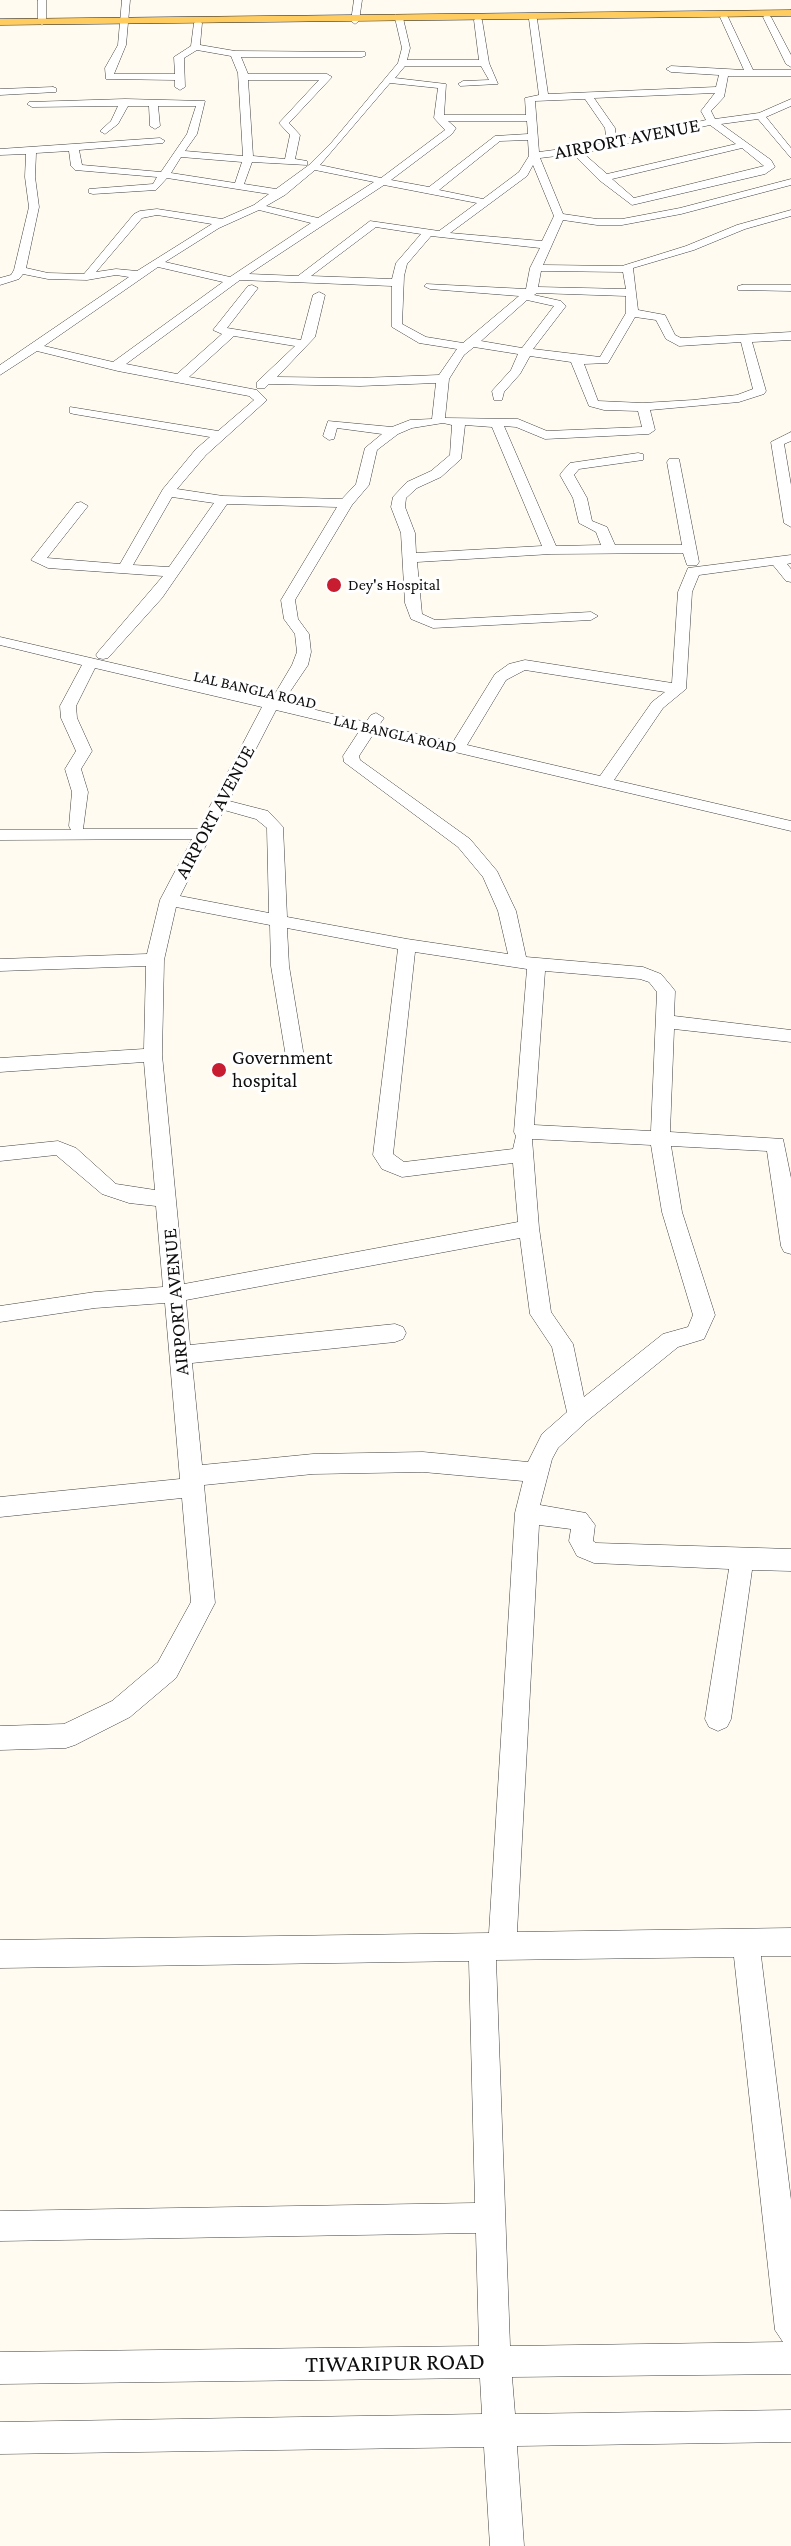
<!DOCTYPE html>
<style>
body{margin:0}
canvas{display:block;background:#fffbf0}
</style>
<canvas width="791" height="2546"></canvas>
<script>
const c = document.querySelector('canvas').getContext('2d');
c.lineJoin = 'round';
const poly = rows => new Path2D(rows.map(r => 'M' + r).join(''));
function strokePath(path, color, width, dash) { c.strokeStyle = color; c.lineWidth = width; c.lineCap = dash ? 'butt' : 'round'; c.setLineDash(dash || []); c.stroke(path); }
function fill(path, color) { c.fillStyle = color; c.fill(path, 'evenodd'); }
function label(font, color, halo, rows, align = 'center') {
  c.font = font + ' "Crimson Pro",serif'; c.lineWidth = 6; c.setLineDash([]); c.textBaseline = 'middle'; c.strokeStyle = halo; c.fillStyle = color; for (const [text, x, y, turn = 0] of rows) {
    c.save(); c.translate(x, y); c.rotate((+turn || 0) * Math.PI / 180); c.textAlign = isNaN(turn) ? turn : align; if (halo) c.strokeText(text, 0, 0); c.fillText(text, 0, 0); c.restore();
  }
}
const minor = poly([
 [38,0,46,0,46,22,42,25,38,22,38,0],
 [122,0,130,0,126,45,114,74,175,74,174,57,191,46,194,23,198,20,202,23,200,45,235,51,365,52,365,56,362,57,241,57,248,74,327,74,332,77,289,123,300,135,295,159,307,161,307,165,252,162,244,184,276,189,309,165,332,142,398,63,402,48,395,18,399,15,403,18,410,48,407,60,479,60,474,20,478,17,482,20,489,63,498,84,460,86,458,84,463,81,489,80,481,66,405,66,395,78,446,84,444,115,526,115,525,98,539,95,529,19,533,16,537,19,548,94,716,87,719,75,671,72,666,69,671,66,744,70,720,17,724,14,728,17,753,70,791,70,791,76,728,76,724,97,711,111,715,119,759,113,791,99,791,106,766,117,791,148,791,158,758,119,721,124,771,160,775,167,765,174,632,205,599,180,573,154,540,158,563,214,597,219,622,219,680,208,791,179,791,185,681,214,622,225,597,225,563,220,543,265,622,266,686,246,737,225,791,210,791,216,745,229,694,250,633,268,638,310,665,315,675,335,681,338,791,332,791,340,752,342,766,391,764,394,739,402,650,410,655,430,649,434,545,439,516,427,504,426,556,546,601,545,596,532,579,523,573,498,560,475,562,472,570,463,638,453,643,454,643,460,579,469,574,475,587,498,592,521,607,527,615,545,682,545,667,462,669,459,679,459,699,562,697,565,687,565,683,553,551,554,417,562,422,614,435,620,591,612,598,616,591,620,433,628,411,619,405,603,401,533,391,507,393,497,407,482,431,471,450,455,452,425,443,423,412,428,398,434,377,450,369,485,352,505,295,600,298,619,309,634,311,652,308,665,283,702,366,722,371,715,376,713,384,718,379,725,453,742,495,674,509,664,525,660,672,683,678,592,688,568,791,555,791,563,787,564,791,569,791,582,786,581,773,565,699,575,692,592,686,689,663,708,614,780,791,821,791,831,374,733,359,756,360,760,470,839,497,871,516,911,526,957,643,967,661,974,672,987,675,991,674,1016,791,1030,791,1042,674,1029,670,1132,783,1139,791,1178,791,1254,784,1252,781,1246,767,1151,671,1146,682,1212,715,1315,704,1339,678,1347,587,1421,558,1448,552,1459,540,1505,586,1513,595,1525,593,1541,596,1543,791,1549,791,1571,752,1570,731,1719,727,1727,718,1731,709,1727,705,1719,729,1569,594,1563,577,1556,569,1541,571,1529,539,1525,517,1932,791,1928,791,1956,761,1956,791,2200,791,2374,512,2377,515,2414,791,2410,791,2442,517,2446,524,2546,490,2546,484,2447,0,2454,0,2422,482,2414,480,2378,0,2384,0,2352,479,2346,476,2233,0,2241,0,2211,475,2203,469,1961,0,1968,0,1940,489,1933,515,1513,523,1481,423,1472,313,1474,204,1485,215,1603,176,1678,130,1717,75,1745,66,1748,0,1750,0,1726,64,1724,112,1701,158,1662,191,1602,182,1498,0,1517,0,1497,180,1479,165,1303,95,1308,0,1322,0,1306,95,1292,163,1287,156,1206,129,1203,102,1194,56,1155,0,1161,0,1147,58,1141,76,1148,116,1184,155,1190,144,1062,0,1072,0,1058,144,1049,146,966,0,971,0,959,147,954,160,900,192,839,0,840,0,830,71,830,69,826,72,792,65,769,76,751,61,718,60,706,82,665,0,645,0,637,268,699,276,692,292,665,297,652,295,634,284,619,281,600,337,507,227,504,162,598,108,658,103,659,98,658,96,655,98,652,163,576,48,568,31,560,76,503,81,502,88,506,47,558,120,564,163,489,196,449,210,437,74,414,70,413,70,407,218,431,254,400,249,396,118,371,37,351,0,375,0,365,129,277,116,275,87,280,48,279,23,274,19,279,0,285,0,278,11,275,14,270,29,207,25,177,26,154,0,155,0,149,160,138,165,141,163,143,79,150,82,165,161,172,187,134,196,106,158,106,160,126,155,129,150,126,149,106,128,106,118,124,105,134,100,131,111,121,118,106,32,107,27,104,29,102,125,99,205,101,197,134,185,151,243,156,238,73,231,56,197,50,184,58,185,87,180,90,175,87,175,80,106,79,105,68,118,45,122,0],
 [248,80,319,80,279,123,290,135,285,159,253,156,248,80],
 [390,83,438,88,434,118,445,130,381,178,320,165,390,83],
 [715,93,701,111,706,120,616,141,615,128,594,98,715,93],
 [585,99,605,128,607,143,539,152,535,101,585,99],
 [448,121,527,121,528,134,495,136,429,187,391,180,452,134,456,128,448,121],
 [710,125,736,144,607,174,583,153,710,125],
 [528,140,529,156,519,172,483,199,439,190,500,141,528,140],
 [742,148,764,166,634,198,612,179,742,148],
 [69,151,71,166,75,170,157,177,153,184,89,189,89,193,93,194,156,190,167,178,269,194,254,205,222,219,157,209,140,211,134,214,84,274,48,273,26,268,39,207,35,177,36,153,69,151],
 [181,157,242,162,235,183,171,173,181,157],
 [533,165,554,216,542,241,450,233,527,176,533,165],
 [315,170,374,182,318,218,266,206,285,195,315,170],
 [384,185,477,203,439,231,370,221,298,276,249,274,384,185],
 [259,210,311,223,230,277,165,262,219,228,259,210],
 [157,215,212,224,137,271,116,269,96,272,142,218,157,215],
 [376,227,421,234,396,263,392,279,311,276,376,227],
 [431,236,540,248,530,268,526,289,426,284,424,286,430,289,519,296,463,343,426,337,402,324,404,276,407,264,431,236],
 [158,267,223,282,113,362,44,346,158,267],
 [541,271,623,272,626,289,538,287,541,271],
 [240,280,392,286,392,327,419,343,457,349,439,375,360,378,277,377,315,337,325,295,319,292,313,295,301,340,227,328,258,288,252,285,248,286,213,330,222,334,177,374,126,364,240,280],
 [537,293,626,296,626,313,600,357,533,349,566,306,561,301,534,295,537,293],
 [527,300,554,306,522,348,481,341,527,300],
 [635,317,656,320,666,339,679,346,741,342,753,389,737,395,693,400,643,403,598,401,584,364,608,363,635,317],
 [234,336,295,346,257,382,257,388,265,388,269,384,360,386,436,383,432,419,410,420,392,427,328,421,323,436,329,440,334,439,337,428,382,434,365,448,356,484,342,499,223,496,177,489,206,455,267,400,257,390,189,377,234,336],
 [474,347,518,354,511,370,492,391,494,400,502,400,504,392,520,374,530,356,571,362,589,406,604,410,638,411,642,427,547,431,518,419,445,418,449,379,464,355,474,347],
 [465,425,492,427,542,546,416,553,415,533,405,507,406,498,417,488,441,477,461,459,465,425],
 [172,497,214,503,169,567,133,565,172,497],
 [95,668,262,707,198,829,83,829,88,792,81,769,92,751,77,718,76,706,95,668],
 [525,670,665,692,652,702,600,776,467,745,506,680,525,670],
 [276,710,360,730,343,756,344,762,458,847,483,877,498,911,508,954,407,939,287,917,283,827,268,811,229,801,276,710],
 [224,810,256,819,267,828,269,913,180,896,224,810],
 [176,907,270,925,271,966,286,1057,288,1062,295,1064,302,1062,304,1057,289,966,287,928,398,949,373,1155,382,1169,402,1177,513,1163,518,1222,184,1284,162,1055,164,960,176,907],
 [415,952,527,969,514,1132,516,1136,513,1149,404,1162,393,1154,415,952],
 [545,971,640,979,649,982,657,992,651,1131,534,1125,545,971],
 [532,1139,651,1145,662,1212,693,1315,688,1327,663,1334,584,1397,573,1344,551,1312,539,1228,532,1139],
 [520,1238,530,1314,552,1347,567,1412,542,1434,528,1462,423,1452,313,1454,202,1465,192,1363,395,1342,403,1339,406,1333,403,1327,395,1324,190,1345,186,1300,520,1238],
 [734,1957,775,2330,783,2342,510,2346,496,1960,734,1957],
 [354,0,362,0,359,21,355,24,351,21,354,0],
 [767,14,771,17,791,55,791,67,786,64,763,17,767,14],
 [53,87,56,88,56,92,0,95,0,89,53,87],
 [742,285,791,285,791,291,738,290,738,286,742,285],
 [791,432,791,441,784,444,791,485,791,527,784,523,771,442,791,432]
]);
const major = poly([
 [791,10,791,16,0,25,0,19,791,10]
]);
const markers = [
 [334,585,8,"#c81c31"],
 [219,1070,8,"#c81c31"]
];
const farPoinames = [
 ["Dey's Hospital",348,585]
];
const farStreetnames = [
 ["LAL BANGLA ROAD",255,690,13],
 ["LAL BANGLA ROAD",395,734,13]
];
const streetNames = [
 ["AIRPORT AVENUE",627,139,-11],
 ["AIRPORT AVENUE",215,812,-62],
 ["AIRPORT AVENUE",176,1302,-95]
];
const poiNames = [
 ["Government",232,1058],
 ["hospital",232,1081]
];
const nearStreetnames = [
 ["TIWARIPUR ROAD",395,2363,-1]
];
strokePath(minor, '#414141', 1);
strokePath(major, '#1f1f1f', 1);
fill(minor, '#fff');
fill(major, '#ffcc60');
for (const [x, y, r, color] of markers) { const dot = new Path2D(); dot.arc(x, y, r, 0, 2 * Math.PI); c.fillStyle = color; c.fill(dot); strokePath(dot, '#fff', 2); }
label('16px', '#0e0e0e', '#fff', farPoinames, 'left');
label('16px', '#0e0e0e', '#fff', farStreetnames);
label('20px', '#0e0e0e', '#fff', streetNames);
label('20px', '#0e0e0e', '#fff', poiNames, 'left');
label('24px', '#0e0e0e', '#fff', nearStreetnames);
</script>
